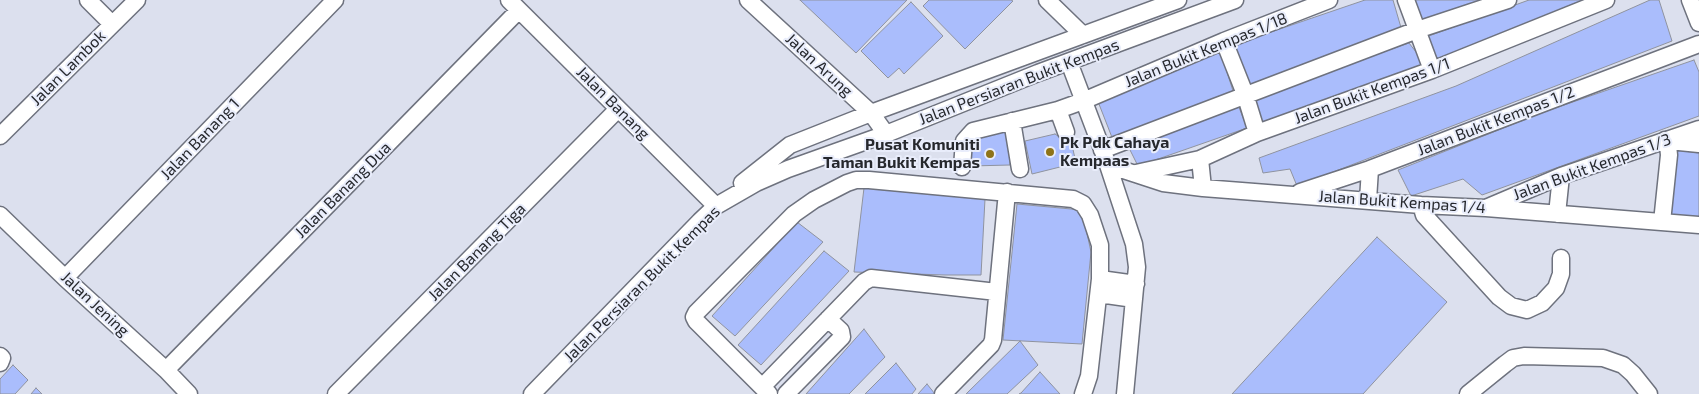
<!DOCTYPE html>
<style>
body{margin:0}
canvas{display:block;background:#dce0ee}
</style>
<canvas width="1699" height="394"></canvas>
<script>
const c = document.querySelector('canvas').getContext('2d');
c.lineJoin = 'round';
function fill(path, color) { c.fillStyle = color; c.fill(path, 'evenodd'); }
const poly = rows => new Path2D(rows.map(r => 'M' + r).join(''));
function strokePath(path, color, width, dash) { c.strokeStyle = color; c.lineWidth = width; c.lineCap = dash ? 'butt' : 'round'; c.setLineDash(dash || []); c.stroke(path); }
function label(font, color, halo, rows, align = 'center') {
  c.font = font + ' "Exo 2",sans-serif'; c.lineWidth = 4; c.setLineDash([]); c.textBaseline = 'middle'; c.strokeStyle = halo; c.fillStyle = color; for (const [text, x, y, turn = 0] of rows) {
    c.save(); c.translate(x, y); c.rotate((+turn || 0) * Math.PI / 180); c.textAlign = isNaN(turn) ? turn : align; if (halo) c.strokeText(text, 0, 0); c.fillText(text, 0, 0); c.restore();
  }
}
const building = poly([
 [800,0,907,0,856,53,800,0],
 [929,0,1011,0,1013,1,965,49,923,6,929,0],
 [1365,0,1393,0,1402,31,1247,89,1230,46,1365,0],
 [1409,0,1498,0,1419,27,1409,0],
 [1529,0,1592,0,1433,64,1423,38,1529,0],
 [1650,0,1659,0,1672,41,1297,186,1290,169,1263,173,1259,158,1456,86,1650,0],
 [911,2,943,36,904,74,899,68,888,78,861,51,911,2],
 [1409,43,1427,66,1259,125,1252,97,1409,43],
 [1220,50,1234,94,1113,140,1097,99,1220,50],
 [1694,60,1699,72,1699,116,1482,195,1463,179,1411,196,1398,170,1541,113,1694,60],
 [1237,102,1247,128,1138,166,1127,144,1237,102],
 [1010,131,1010,165,971,166,970,144,976,137,1010,131],
 [1055,134,1061,138,1070,136,1076,163,1032,174,1025,141,1055,134],
 [1676,150,1699,153,1699,219,1670,217,1676,150],
 [864,188,985,199,981,275,945,275,854,272,864,188],
 [1017,204,1082,210,1091,252,1082,344,1003,340,1017,204],
 [797,222,823,242,735,336,712,316,797,222],
 [1377,237,1447,302,1363,394,1232,394,1377,237],
 [824,251,849,271,761,365,738,345,824,251],
 [864,329,885,357,849,394,806,394,864,329],
 [1020,341,1038,365,1007,394,966,394,1020,341],
 [896,363,916,389,912,394,865,394,896,363],
 [13,365,28,380,15,394,0,394,0,379,13,365],
 [1040,372,1060,394,1019,394,1021,393,1040,372],
 [927,384,935,394,918,394,927,384],
 [36,388,42,394,31,394,36,388]
]);
const minor = poly([
 [88,0,112,24],
 [509,0,716,206],
 [748,0,871,113,886,134],
 [1047,0,1083,35],
 [1406,0,1432,70],
 [1690,0,1699,23],
 [1224,41,1245,94,1257,133],
 [1069,62,1108,165,1134,244,1137,267,1125,394],
 [1012,121,1020,169],
 [1066,132,1058,110,1083,101,1224,41,1329,0],
 [0,136,137,0],
 [1669,141,1699,144],
 [1102,150,1417,30,1508,0],
 [1200,159,1203,188],
 [1108,165,1163,183,1203,188,1421,205,1486,208,1699,225],
 [962,167,964,141,973,131,1058,110],
 [1136,173,1200,159,1257,133,1432,70,1606,0],
 [742,183,790,145,871,113,1178,0],
 [1300,192,1370,169,1699,44],
 [1368,200,1370,169],
 [1421,205,1424,215,1499,297,1511,306,1527,310,1542,303,1556,288,1561,274,1561,258],
 [1488,207,1561,176,1699,129],
 [1557,214,1561,176],
 [0,215,65,278,166,370,189,394],
 [1662,222,1669,155,1668,145,1665,140],
 [65,278,335,0],
 [1100,279,1136,284],
 [1099,294,1134,299],
 [0,356,2,358,0,363],
 [166,370,519,10],
 [762,387,864,282,871,278,997,292],
 [336,394,618,109],
 [532,394,700,221,716,206,756,183,788,169,886,134,1038,73,1235,0],
 [769,394,696,321,694,317,696,313,794,214,814,200,847,183,856,180,869,180,1073,199,1083,204,1090,215,1100,245,1100,279,1089,376,1083,394],
 [786,394,842,337,841,331,828,319],
 [943,394,991,345,993,340,1007,192],
 [1468,394,1505,364,1513,358,1524,356,1603,358,1623,365,1633,374,1649,394]
]);
const markers = [
 [1050,152,5,"#8e7318"],
 [990,154,5,"#8e7318"]
];
const streetNames = [
 ["Jalan Bukit Kempas 1/18",1206,50,-22],
 ["Jalan Arung",819,65,43],
 ["Jalan Lambok",68,68,-45],
 ["Jalan Persiaran Bukit Kempas",1019,82,-21],
 ["Jalan Bukit Kempas 1/1",1372,91,-20],
 ["Jalan Banang",613,103,45],
 ["Jalan Bukit Kempas 1/2",1496,121,-21],
 ["Jalan Banang 1",200,139,-46],
 ["Jalan Bukit Kempas 1/3",1592,167,-20],
 ["Jalan Banang Dua",343,190,-45],
 ["Jalan Bukit Kempas 1/4",1402,202,4],
 ["Jalan Banang Tiga",477,252,-45],
 ["Jalan Persiaran Bukit Kempas",642,284,-45],
 ["Jalan Jening",95,304,43]
];
const poiNames = [
 ["Pk Pdk Cahaya",1060,143],
 ["Kempaas",1060,161],
 ["Pusat Komuniti",980,145,"right"],
 ["Taman Bukit Kempas",980,163,"right"]
];
fill(building, '#aabdfc');
strokePath(building, '#8f939f', 1);
strokePath(minor, '#6e727e', 19);
strokePath(minor, '#fff', 16);
for (const [x, y, r, color] of markers) { const dot = new Path2D(); dot.arc(x, y, r, 0, 2 * Math.PI); c.fillStyle = color; c.fill(dot); strokePath(dot, '#e9edfb', 2); }
label('16px', '#26282d', '#e9edfb', streetNames);
label('bold 16px', '#26282d', '#e9edfb', poiNames, 'left');
</script>
